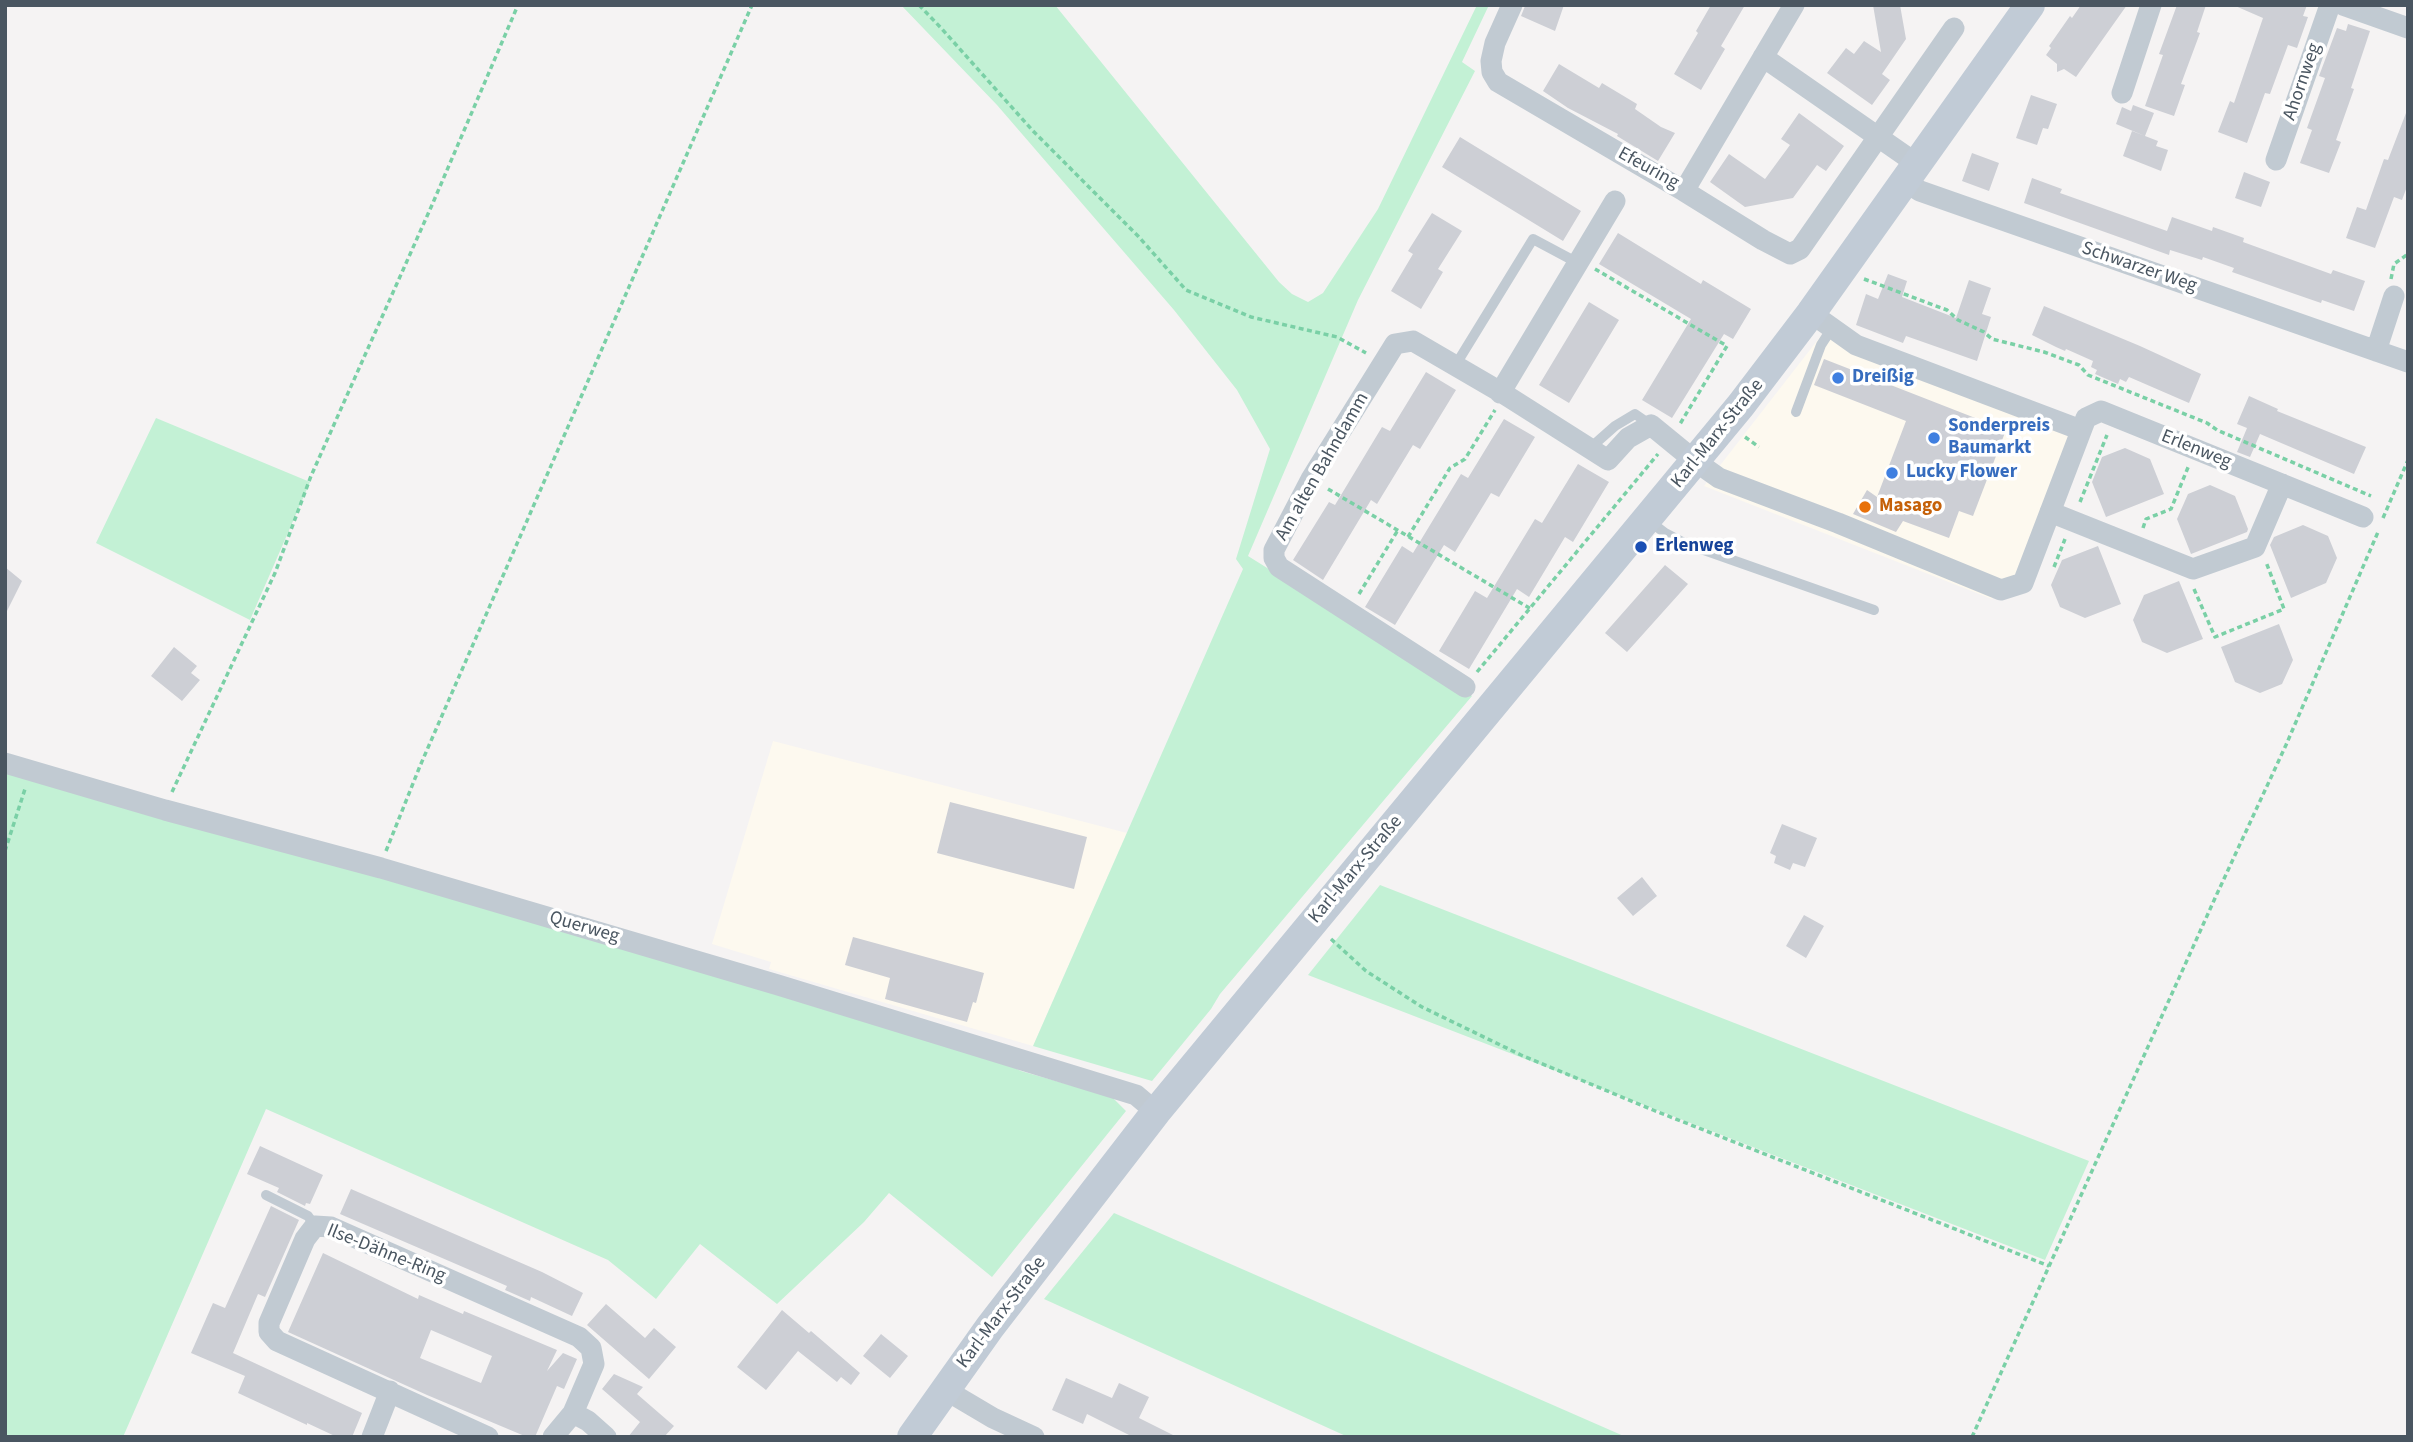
<!DOCTYPE html>
<meta charset="utf-8">
<style>
body{margin:0}
#map{position:relative;width:2413px;height:1442px;overflow:hidden;background:#f5f3f3;font-family:"Source Sans 3",sans-serif}
canvas{display:block}
.frame{position:absolute;inset:0;border:7px solid #4a5661;pointer-events:none}
</style>
<div id="map">
<canvas width="2413" height="1442"></canvas>
<div class="frame"></div>
</div>
<script>
const c = document.querySelector('canvas').getContext('2d');
c.lineJoin = 'round';
function fill(path, color) { c.fillStyle = color; c.fill(path, 'evenodd'); }
const poly = rows => new Path2D(rows.map(r => 'M' + r).join(''));
function strokePath(path, color, width, dash) { c.strokeStyle = color; c.lineWidth = width; c.lineCap = dash ? 'butt' : 'round'; c.setLineDash(dash || []); c.stroke(path); }
function label(font, color, halo, rows, align = 'center') {
  c.font = font + ' "Source Sans 3",sans-serif'; c.lineWidth = 7; c.setLineDash([]); c.textBaseline = 'middle'; c.strokeStyle = halo; c.fillStyle = color; for (const [text, x, y, turn = 0] of rows) {
    c.save(); c.translate(x, y); c.rotate((+turn || 0) * Math.PI / 180); c.textAlign = isNaN(turn) ? turn : align; if (halo) c.strokeText(text, 0, 0); c.fillText(text, 0, 0); c.restore();
  }
}
const commercial = poly([
 [1827,328,2077,432,2018,580,2000,587,1992,599,1704,486],
 [773,741,1127,833,1033,1046,769,969,771,962,712,944]
]);
const green = poly([
 [901,5,1055,5,1279,282,1292,294,1308,302,1323,293,1378,209,1477,5,1489,5,1462,62,1475,71,1358,300,1248,556,1472,696,1220,994,1211,1009,1152,1081,1033,1046,1243,569,1236,559,1270,449,1237,390,1174,310,997,105],
 [156,418,310,482,250,620,96,543],
 [5,772,369,874,997,1059,1021,1071,1112,1097,1126,1111,992,1277,889,1193,864,1222,777,1304,700,1244,656,1299,608,1260,266,1109,123,1437,5,1437],
 [1380,885,2089,1161,2045,1260,1308,975],
 [1114,1213,1626,1437,1348,1437,1044,1299]
]);
const building = poly([
 [1531,5,1564,5,1555,31,1521,16,1525,6,1530,7],
 [1711,5,1745,5,1721,46,1725,49,1701,90,1674,74,1698,33,1696,31],
 [1873,5,1900,5,1906,39,1882,74,1890,80,1872,105,1827,73,1846,48,1854,54,1864,41,1881,52],
 [2081,5,2127,5,2076,77,2064,69,2057,72,2057,64,2046,55,2051,48,2049,46,2070,16,2072,18],
 [2177,5,2206,5,2197,32,2200,33,2181,84,2185,85,2174,116,2145,106,2163,55,2159,54],
 [2233,5,2307,5,2303,16,2308,17,2297,48,2288,45,2270,94,2265,93,2247,143,2218,132,2230,101,2234,103,2263,18],
 [2348,24,2370,31,2351,88,2354,89,2336,140,2341,142,2329,173,2300,163,2312,130,2307,128,2325,78,2319,76,2337,28,2346,31],
 [1559,64,1599,88,1602,83,1637,104,1635,109,1661,127,1675,133,1658,161,1617,136,1618,134,1568,108,1543,91],
 [2031,95,2057,104,2048,129,2043,128,2037,145,2016,138],
 [2133,105,2154,113,2145,136,2116,124,2122,107,2131,111],
 [1799,113,1844,146,1826,171,1817,165,1793,198,1745,207,1710,182,1729,154,1765,179,1790,145,1781,139],
 [2406,113,2408,184,2402,200,2394,197,2375,248,2346,238,2357,207,2366,210,2384,159,2388,160],
 [2132,131,2158,141,2156,146,2168,150,2161,171,2123,156],
 [1460,137,1581,211,1563,241,1442,167],
 [1972,153,1999,163,1989,191,1962,181],
 [2244,172,2270,182,2261,207,2235,198],
 [2032,178,2062,189,2060,193,2167,231,2172,217,2212,231,2213,227,2244,238,2243,242,2331,274,2333,270,2365,281,2354,311,2322,300,2321,303,2292,293,2232,272,2234,268,2203,257,2202,260,2170,250,2169,255,2024,203],
 [1432,213,1462,231,1438,269,1443,272,1421,309,1391,291,1413,254,1408,251],
 [1618,233,1701,284,1703,280,1751,309,1733,339,1724,334,1672,418,1642,400,1691,319,1599,264],
 [1888,274,1907,281,1902,297,1956,318,1969,280,1991,288,1982,314,1991,317,1977,361,1906,336,1903,343,1856,325,1866,294,1878,299],
 [1589,302,1619,320,1569,403,1539,385],
 [2044,306,2140,346,2201,374,2189,403,2129,377,2126,382,2120,379,2118,384,2095,374,2097,370,2091,367,2093,361,2066,349,2065,351,2056,347,2032,335],
 [1824,359,2006,430,1973,516,1959,511,1949,538,1903,521,1896,532,1853,514,1867,490,1877,497,1906,421,1814,385],
 [1426,372,1456,390,1420,449,1413,445,1377,504,1371,500,1323,580,1293,560,1329,502,1335,505,1382,427,1390,431],
 [2249,396,2278,409,2277,411,2366,447,2354,474,2260,434,2250,457,2237,452,2247,428,2237,424],
 [1504,419,1535,437,1499,497,1491,493,1455,552,1444,545,1395,625,1365,607,1402,546,1413,553,1461,474,1468,478],
 [2125,448,2150,459,2164,494,2106,517,2092,482,2102,457],
 [1578,464,1609,482,1573,542,1565,537,1529,597,1517,589,1469,669,1439,651,1475,591,1487,598,1535,519,1542,523],
 [2210,485,2235,496,2248,529,2247,532,2191,554,2177,519,2188,494],
 [2303,525,2328,536,2337,558,2326,583,2291,598,2270,545,2274,537],
 [2098,546,2121,604,2085,618,2060,607,2051,585,2062,560],
 [1665,565,1688,584,1627,652,1605,633],
 [5,567,22,581,5,615],
 [2179,581,2203,639,2167,653,2142,642,2133,620,2144,595],
 [2279,624,2293,660,2282,684,2260,693,2235,682,2221,647],
 [174,647,197,666,191,673,200,680,182,701,151,676],
 [950,802,1087,837,1074,889,937,853],
 [1782,824,1817,838,1805,867,1793,863,1790,870,1774,863,1776,856,1770,853],
 [1642,877,1657,896,1633,916,1617,898],
 [1804,915,1824,926,1806,958,1786,946],
 [853,937,984,973,976,1003,973,1002,967,1022,885,999,890,978,845,965],
 [260,1146,323,1175,310,1204,306,1203,305,1206,277,1192,279,1188,247,1174],
 [351,1189,542,1272,583,1293,572,1316,531,1297,530,1301,505,1290,507,1286,340,1214],
 [271,1206,299,1220,265,1297,258,1294,233,1353,362,1413,352,1437,337,1437,307,1423,307,1425,238,1393,245,1376,191,1353,213,1303,225,1308],
 [323,1253,418,1299,419,1295,463,1314,464,1311,557,1350,547,1371,563,1353,577,1359,564,1389,557,1386,535,1437,527,1437,427,1395,288,1332],
 [431,1330,492,1356,481,1383,420,1358],
 [606,1304,645,1338,654,1328,676,1347,649,1379,587,1325],
 [782,1310,809,1333,811,1331,860,1373,851,1385,841,1377,837,1382,798,1351,766,1390,737,1367],
 [881,1334,908,1356,890,1378,863,1356],
 [614,1374,643,1387,637,1394,674,1426,664,1437,628,1437,640,1422,602,1389],
 [1066,1378,1112,1398,1119,1383,1149,1397,1139,1418,1177,1437,1133,1437,1087,1414,1083,1424,1052,1410]
]);
const path = poly([
 [919,5,942,29,1033,131,1138,236,1186,290,1251,317,1337,337,1366,353],
 [1595,269,1727,346,1680,424],
 [1864,279,1947,310,1958,320,1984,332,1992,339,2044,352,2079,365,2088,375,2207,423,2217,430,2371,496],
 [2391,279,2394,264,2408,254],
 [1745,437,1759,447],
 [1328,489,1531,609],
 [2080,502,2107,435],
 [2383,518,2408,460],
 [2143,528,2146,519,2171,509,2189,465],
 [1408,537,1450,468,1465,459,1495,410],
 [2054,567,2065,539],
 [2194,589,2215,637,2284,609,2266,562],
 [1359,594,1398,530],
 [1477,672,1658,454],
 [172,792,275,573,311,476,432,205,518,5],
 [5,851,25,789],
 [386,851,420,766,752,5],
 [1331,939,1366,971,1422,1007,1521,1055,1653,1110,2049,1266],
 [1972,1437,2216,896,2286,745,2378,532]
]);
const service = poly([
 [1455,366,1533,239,1578,263],
 [1796,412,1821,345,1832,328],
 [1589,449,1615,426,1635,414,1651,425],
 [1648,520,1665,533,1684,543,1874,610],
 [266,1195,308,1216,315,1226]
]);
const minor = poly([
 [1512,5,1495,43,1491,61,1492,72,1498,82,1684,191,1794,5],
 [2343,5,2408,28],
 [1763,57,1917,164],
 [2122,93,2151,5],
 [2276,160,2330,5],
 [1904,181,1920,191,2408,362],
 [1684,191,1763,240,1790,254,1800,249,1954,28],
 [1811,313,1856,345,2081,430],
 [2376,351,2394,296],
 [1500,393,1615,201],
 [2050,512,2193,569,2255,547,2282,484],
 [1465,687,1279,567,1274,558,1274,550,1311,479,1395,344,1413,341,1504,394,1608,460,1628,438,1651,425,1695,461,1719,478,1838,523,2001,590,2023,583,2086,418,2101,411,2363,517],
 [5,763,165,810,381,868,778,985,1136,1095,1156,1112],
 [944,1389,993,1418,1034,1437],
 [573,1413,588,1421,606,1437],
 [372,1437,390,1391],
 [488,1437,277,1341,269,1332,269,1323,305,1239,315,1226,331,1227,579,1337,591,1348,594,1364,573,1413,553,1437]
]);
const secondary = poly([
 [912,1437,990,1327,1156,1112,1741,405,1811,313,2030,5]
]);
const markers = [
 [1838,378,7,"#3f7fe0"],
 [1934,438,7,"#3f7fe0"],
 [1892,473,7,"#3f7fe0"],
 [1865,507,7,"#e8710a"],
 [1641,547,7,"#1a4fb4"]
];
const streetNames = [
 ["Ahornweg",2303,82,-71],
 ["Efeuring",1648,169,29],
 ["Schwarzer Weg",2139,268,19],
 ["Karl-Marx-Straße",1718,434,-51],
 ["Erlenweg",2196,450,22],
 ["Am alten Bahndamm",1323,467,-60],
 ["Karl-Marx-Straße",1356,870,-50],
 ["Querweg",584,928,16],
 ["Ilse-Dähne-Ring",386,1254,22],
 ["Karl-Marx-Straße",1002,1313,-53]
];
const shopNames = [
 ["Dreißig",1852,378],
 ["Sonderpreis",1948,427],
 ["Baumarkt",1948,449],
 ["Lucky Flower",1906,473]
];
const foodNames = [
 ["Masago",1879,507]
];
const transitNames = [
 ["Erlenweg",1655,547]
];
fill(commercial, '#fdf9ef');
fill(green, '#c3f1d5');
fill(building, '#cdcfd5');
strokePath(path, '#7ad0a6', 3.5, [5, 3.5]);
strokePath(service, '#c1cad2', 10);
strokePath(minor, '#c1cad2', 21);
strokePath(secondary, '#c1cbd6', 30);
for (const [x, y, r, color] of markers) { const dot = new Path2D(); dot.arc(x, y, r, 0, 2 * Math.PI); c.fillStyle = color; c.fill(dot); strokePath(dot, '#fff', 2.5); }
label('19px', '#4a5661', '#fff', streetNames);
label('bold 19px', '#366cbe', '#fff', shopNames, 'left');
label('bold 19px', '#c56008', '#fff', foodNames, 'left');
label('bold 19px', '#164399', '#fff', transitNames, 'left');
</script>
